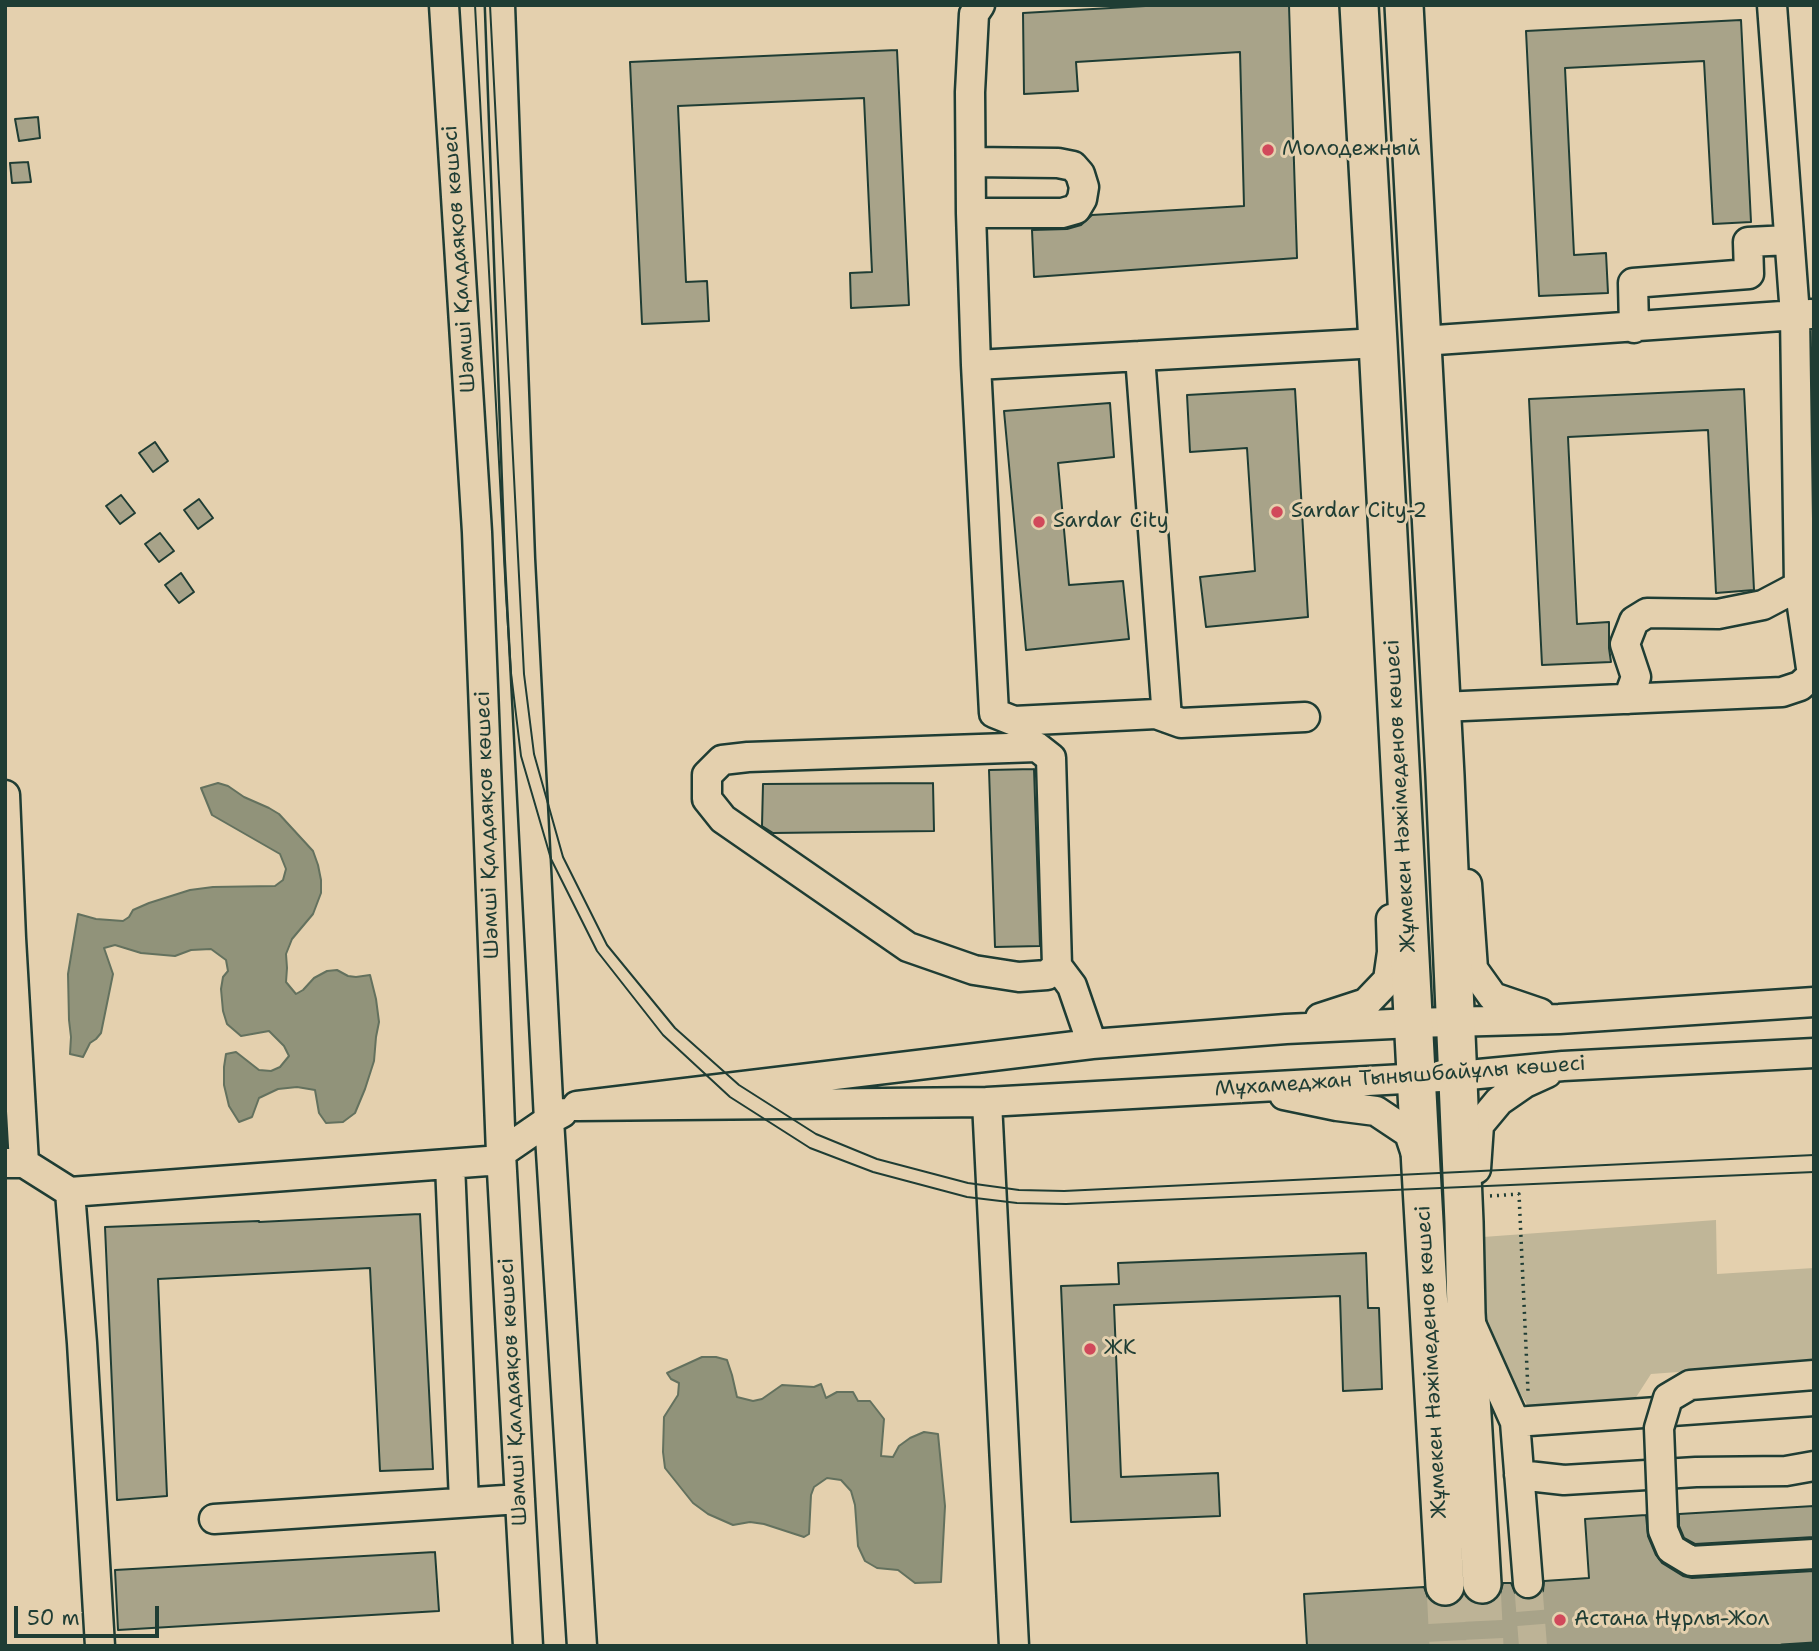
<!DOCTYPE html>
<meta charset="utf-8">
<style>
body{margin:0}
#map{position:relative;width:1819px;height:1651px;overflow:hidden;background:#e4d0ae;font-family:"Shantell Sans",sans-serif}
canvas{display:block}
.frame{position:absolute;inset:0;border:7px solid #1f3d34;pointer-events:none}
.scale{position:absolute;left:14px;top:1606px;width:145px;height:32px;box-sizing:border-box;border:4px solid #1f3d34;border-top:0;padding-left:9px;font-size:21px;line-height:24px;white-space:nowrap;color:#1f3d34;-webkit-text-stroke:5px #e4d0ae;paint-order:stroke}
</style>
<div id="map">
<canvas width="1819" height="1651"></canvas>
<div class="frame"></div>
<div class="scale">50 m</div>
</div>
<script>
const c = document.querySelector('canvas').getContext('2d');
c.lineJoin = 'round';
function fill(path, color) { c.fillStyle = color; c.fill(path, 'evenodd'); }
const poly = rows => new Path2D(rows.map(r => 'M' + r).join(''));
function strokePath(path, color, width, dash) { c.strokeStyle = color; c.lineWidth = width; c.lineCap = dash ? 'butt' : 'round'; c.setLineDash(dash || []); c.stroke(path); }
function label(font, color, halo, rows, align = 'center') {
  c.font = font + ' "Shantell Sans",sans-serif'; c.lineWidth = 6; c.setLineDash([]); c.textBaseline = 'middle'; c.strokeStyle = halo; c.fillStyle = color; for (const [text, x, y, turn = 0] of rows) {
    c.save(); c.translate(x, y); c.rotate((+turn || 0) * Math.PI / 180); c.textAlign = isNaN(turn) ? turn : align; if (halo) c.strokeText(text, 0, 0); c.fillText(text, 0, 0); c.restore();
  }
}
const green = poly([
 [1716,1220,1717,1274,1814,1268,1814,1362,1651,1374,1631,1405,1536,1420,1481,1327,1483,1237]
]);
const water = poly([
 [218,783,228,786,244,797,269,808,279,814,313,851,318,865,321,880,321,893,313,914,292,939,286,954,287,968,286,982,296,994,303,990,314,978,327,971,337,970,348,976,356,977,370,975,376,999,379,1022,376,1037,374,1061,365,1089,355,1113,343,1122,326,1123,319,1113,315,1090,297,1087,278,1089,259,1098,252,1117,239,1122,229,1106,224,1085,224,1067,226,1054,236,1052,259,1070,271,1071,280,1067,289,1056,284,1046,269,1031,241,1036,227,1024,223,1011,221,989,223,977,228,971,226,960,211,949,191,950,175,956,141,953,115,945,104,948,113,974,101,1033,96,1039,90,1043,83,1057,70,1054,71,1037,69,1020,68,974,78,914,96,919,123,921,129,917,133,910,149,903,190,890,213,887,275,886,283,880,286,869,280,854,212,815,201,788,218,783],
 [702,1357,716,1357,727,1360,732,1375,737,1397,753,1401,762,1399,782,1385,814,1387,821,1384,826,1398,837,1392,853,1392,858,1401,870,1401,884,1419,881,1456,893,1457,899,1446,910,1438,924,1432,938,1434,945,1506,941,1582,915,1583,898,1570,877,1568,865,1561,858,1546,855,1505,851,1491,841,1480,827,1478,814,1487,811,1495,809,1534,804,1537,764,1524,750,1522,733,1525,708,1514,693,1503,665,1468,663,1452,664,1417,678,1395,679,1383,671,1379,667,1373,702,1357]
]);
const building = poly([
 [1163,5,1289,5,1297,258,1034,277,1032,230,1067,229,1081,225,1092,215,1244,206,1240,52,1076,62,1078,91,1024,94,1023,13,1163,5],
 [1741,20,1751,222,1713,224,1704,61,1565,68,1574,255,1606,253,1608,293,1539,296,1526,31,1741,20],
 [897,50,909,305,851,308,850,273,872,272,864,98,678,106,686,282,707,281,709,321,642,324,630,62,897,50],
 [38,117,40,138,19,141,15,119,38,117],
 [28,162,31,182,12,183,10,163,28,162],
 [1295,389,1308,617,1206,627,1200,577,1255,571,1247,448,1190,452,1187,395,1295,389],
 [1744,389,1754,590,1716,593,1708,430,1568,437,1577,624,1609,622,1609,648,1611,662,1542,665,1529,399,1744,389],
 [1110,403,1114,457,1058,463,1069,585,1123,581,1129,639,1026,650,1004,411,1110,403],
 [155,442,168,461,153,472,139,453,155,442],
 [121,495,135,513,120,524,106,506,121,495],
 [199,499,213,518,198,529,184,510,199,499],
 [160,533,174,551,159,562,145,544,160,533],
 [181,573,194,592,179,603,165,585,181,573],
 [1034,769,1040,946,995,947,989,770,1034,769],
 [933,783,934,831,773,833,762,826,763,784,933,783],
 [420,1214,433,1469,380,1471,370,1268,158,1279,167,1496,117,1500,105,1227,259,1221,259,1222,420,1214],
 [1366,1253,1368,1308,1379,1308,1382,1389,1343,1391,1340,1296,1114,1305,1121,1477,1218,1473,1220,1516,1071,1522,1061,1286,1119,1284,1118,1263,1366,1253],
 [1814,1506,1814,1537,1695,1544,1684,1538,1679,1526,1679,1514,1814,1506],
 [1646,1515,1648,1536,1656,1555,1662,1563,1683,1576,1692,1578,1814,1571,1814,1646,1307,1646,1304,1594,1424,1587,1428,1598,1436,1605,1446,1607,1456,1604,1464,1595,1472,1602,1484,1605,1494,1601,1500,1594,1503,1583,1511,1583,1515,1593,1522,1598,1530,1599,1538,1596,1543,1591,1544,1581,1589,1578,1585,1519,1646,1515],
 [435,1552,439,1611,118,1630,115,1570,435,1552]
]);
const minorTunnel = poly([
 [1528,1583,1533,1646]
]);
const majorTunnel = poly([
 [1482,1584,1485,1646],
 [1445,1586,1448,1646]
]);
const path = poly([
 [1490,1196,1519,1194,1528,1391]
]);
const minor = poly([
 [444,5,477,532,501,1153,528,1646],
 [500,5,520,559,549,1120,582,1646],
 [980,5,974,14,970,92,971,213,976,365,994,713,1014,721,1156,714,1181,723,1305,717],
 [971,162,1058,163,1073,166,1080,174,1084,187,1082,199,1076,209,1062,213,971,213],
 [1634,328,1633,283,1749,274,1748,242,1789,240],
 [1422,341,1811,314],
 [1140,356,1167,718],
 [976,365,1378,343],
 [1628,699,1636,677,1625,644,1634,621,1647,613,1718,614,1763,605,1799,586],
 [1441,707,1782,692,1800,686,1812,675,1799,586,1795,315,1772,5],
 [1037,747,1051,758,1057,966,1047,975,1019,977,974,970,908,947,723,819,707,799,707,775,722,760,748,757,1037,747],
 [5,795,11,938,24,1163],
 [1467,884,1473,969,1493,997,1540,1013],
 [1057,966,1072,986,1092,1044],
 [1320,1018,1366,1003,1388,980,1392,952,1391,919],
 [1284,1095,1337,1106,1376,1111,1409,1133,1417,1157],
 [987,1102,1458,1076,1563,1066,1814,1053],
 [501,1153,549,1120,562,1113],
 [5,1163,24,1163,70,1192,501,1160],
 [450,1164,464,1502],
 [1476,1169,1479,1125,1499,1101,1525,1083,1547,1073],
 [70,1192,82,1343,100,1646],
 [1472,1326,1515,1422,1528,1583],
 [1515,1422,1814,1401],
 [1519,1475,1564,1480,1696,1472,1786,1471,1814,1466],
 [214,1519,520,1499],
 [1014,1646,987,1102,577,1106,1092,1044,1286,1029,1413,1023,1559,1019,1814,1002]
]);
const major = poly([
 [1359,5,1378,343,1421,1169,1445,1586],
 [1404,5,1445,776,1464,1222,1466,1313,1482,1584]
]);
const tram = poly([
 [475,5,506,595,511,673,521,756,551,859,597,951,663,1035,730,1097,810,1148,873,1172,967,1197,1017,1203,1066,1204,1814,1172],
 [490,5,524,674,534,754,563,857,607,945,675,1028,739,1085,816,1134,877,1159,968,1183,1019,1190,1064,1191,1814,1155]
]);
const rail = poly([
 [1782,1646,1814,1644]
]);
const minorBridge = poly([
 [1814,1375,1690,1385,1668,1398,1659,1428,1663,1530,1671,1549,1691,1561,1814,1554]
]);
const markers = [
 [1268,150,7,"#d1495b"],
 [1277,512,7,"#d1495b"],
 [1039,522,7,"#d1495b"],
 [1090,1349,7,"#d1495b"],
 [1560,1620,7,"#d1495b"]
];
const poiNames = [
 ["Молодежный",1282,150],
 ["Sardar City-2",1291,512],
 ["Sardar City",1053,522],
 ["ЖК",1104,1349],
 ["Астана Нұрлы-Жол",1574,1620]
];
const streetNames = [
 ["Шәмші Қалдаяқов көшесі",460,259,-94],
 ["Жұмекен Нәжімеденов көшесі",1401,796,-93],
 ["Шәмші Қалдаяқов көшесі",488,825,-92],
 ["Мұхамеджан Тынышбайұлы көшесі",1400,1077,-4],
 ["Жұмекен Нәжімеденов көшесі",1432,1362,-93],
 ["Шәмші Қалдаяқов көшесі",514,1392,-93]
];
fill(green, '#c0b698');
fill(water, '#91937a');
strokePath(water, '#63715e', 2);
fill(building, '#a8a389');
strokePath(building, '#1f3d34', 2);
strokePath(minorTunnel, '#bdb396', 28, [28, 14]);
strokePath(majorTunnel, '#bdb396', 37, [37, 18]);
strokePath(minor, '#1f3d34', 33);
strokePath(major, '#1f3d34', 42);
strokePath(path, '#1f3d34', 3.5, [2, 5]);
strokePath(minor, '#e4d0ae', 28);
strokePath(major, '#e4d0ae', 37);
strokePath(tram, '#1f3d34', 2);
strokePath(rail, '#1f3d34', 5);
strokePath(minorBridge, '#1f3d34', 33, []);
strokePath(minorBridge, '#e4d0ae', 28);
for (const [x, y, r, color] of markers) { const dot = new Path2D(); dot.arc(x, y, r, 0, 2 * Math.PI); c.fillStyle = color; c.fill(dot); strokePath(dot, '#e4d0ae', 2.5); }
label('21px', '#1f3d34', '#e4d0ae', poiNames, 'left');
label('21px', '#1f3d34', '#e4d0ae', streetNames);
</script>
